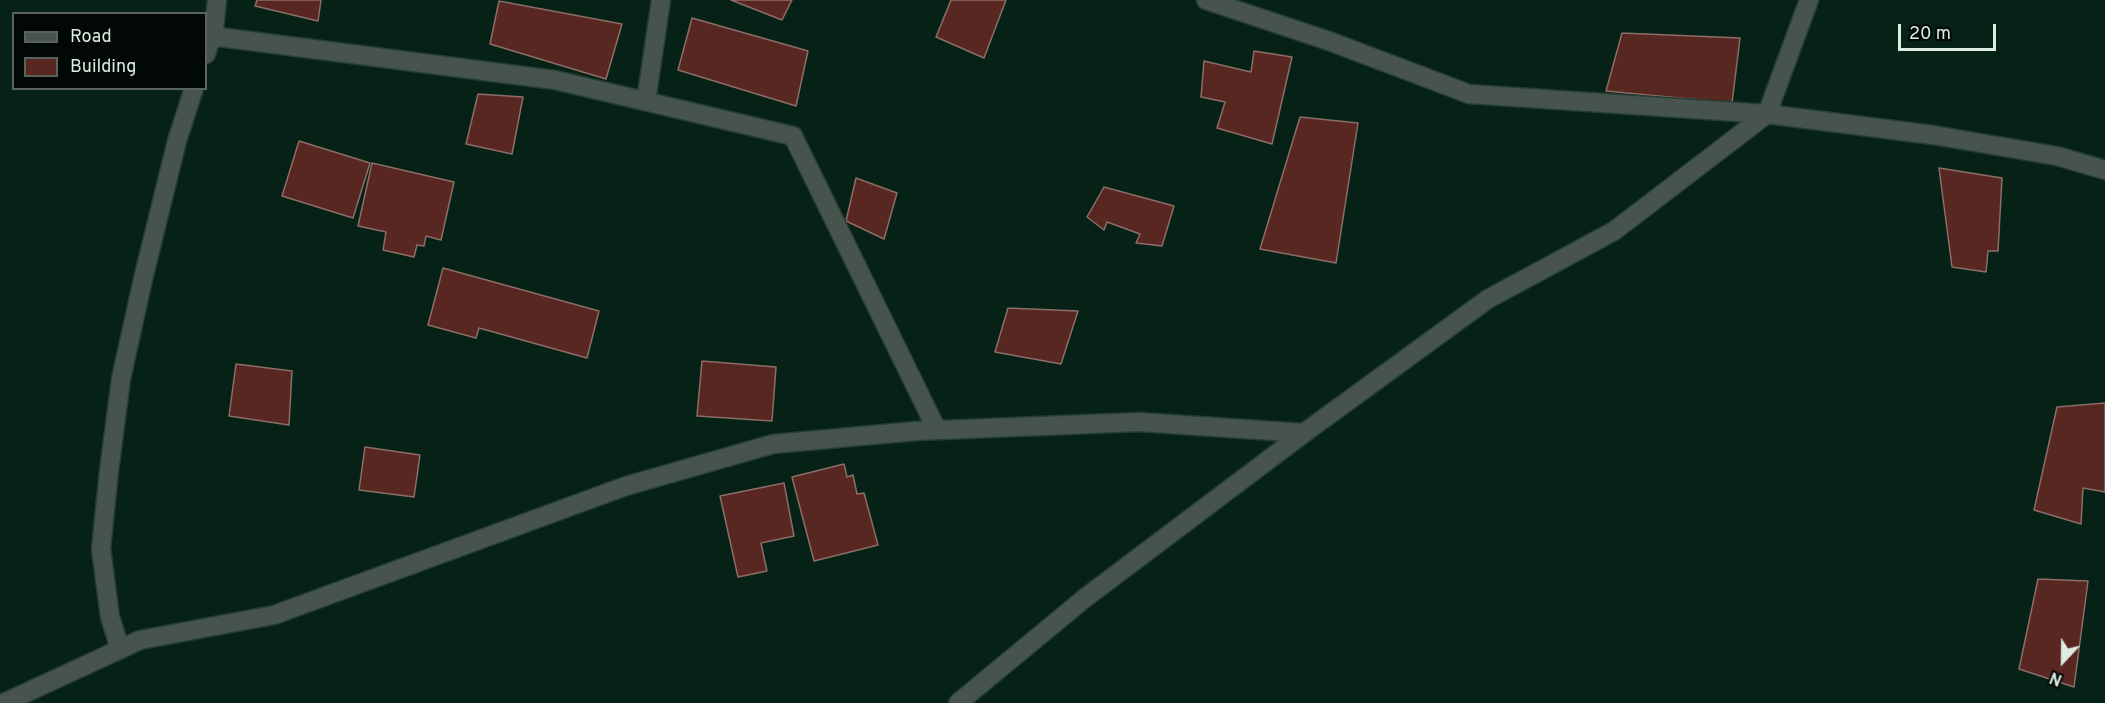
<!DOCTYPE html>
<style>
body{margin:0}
#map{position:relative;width:2105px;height:703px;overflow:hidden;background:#062216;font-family:Overpass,sans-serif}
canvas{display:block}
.legend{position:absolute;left:12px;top:12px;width:195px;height:78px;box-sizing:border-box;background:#020905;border:2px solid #59645e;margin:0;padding:8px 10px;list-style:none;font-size:18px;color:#dcece3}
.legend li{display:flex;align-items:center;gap:12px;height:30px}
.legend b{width:30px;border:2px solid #59645e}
.north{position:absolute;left:2033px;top:631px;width:60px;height:60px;-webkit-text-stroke:4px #020905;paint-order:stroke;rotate:202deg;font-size:16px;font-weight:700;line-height:24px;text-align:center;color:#dcece3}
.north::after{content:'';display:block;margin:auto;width:21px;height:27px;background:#dcece3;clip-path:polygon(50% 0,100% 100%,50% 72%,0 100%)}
.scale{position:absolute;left:1898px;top:24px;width:98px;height:27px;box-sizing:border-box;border:3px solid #dcece3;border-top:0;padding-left:8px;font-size:18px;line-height:21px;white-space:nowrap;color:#dcece3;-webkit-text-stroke:4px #020905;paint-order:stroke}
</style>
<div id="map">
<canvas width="2105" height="703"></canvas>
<ul class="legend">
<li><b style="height:8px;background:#47534d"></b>Road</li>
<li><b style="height:16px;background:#582721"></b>Building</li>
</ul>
<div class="north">N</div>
<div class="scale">20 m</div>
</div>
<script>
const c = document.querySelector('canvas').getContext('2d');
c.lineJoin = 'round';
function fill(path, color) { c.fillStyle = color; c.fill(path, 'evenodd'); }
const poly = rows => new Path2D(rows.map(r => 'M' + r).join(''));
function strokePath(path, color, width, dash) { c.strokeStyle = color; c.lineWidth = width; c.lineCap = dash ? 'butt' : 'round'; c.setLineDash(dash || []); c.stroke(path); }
const building = poly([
 [257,0,321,0,318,21,255,6,257,0],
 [731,0,792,0,782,20,731,0],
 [951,0,1006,0,984,58,936,37,951,0],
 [499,1,622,24,606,79,490,44,499,1],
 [692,18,808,51,796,106,678,70,692,18],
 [1622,33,1740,38,1732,103,1606,91,1622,33],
 [1254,51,1292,57,1272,144,1217,128,1225,102,1201,97,1204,61,1251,72,1254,51],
 [478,94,523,97,512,154,466,144,478,94],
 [1300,117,1358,123,1336,263,1260,249,1300,117],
 [299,141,370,163,353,218,282,196,299,141],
 [372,163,454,182,441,240,426,236,424,246,417,245,414,257,383,250,386,232,358,226,372,163],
 [1939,168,2002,178,1998,251,1988,251,1986,272,1952,267,1939,168],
 [856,178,897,193,884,239,846,221,856,178],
 [1104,187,1174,206,1162,246,1136,243,1140,234,1107,222,1104,230,1087,217,1104,187],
 [443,268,599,311,587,358,479,328,476,338,428,325,443,268],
 [1008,308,1078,311,1061,364,995,352,1008,308],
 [702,361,776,367,772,421,697,416,702,361],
 [236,364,292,371,289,425,229,416,236,364],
 [2105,403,2105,492,2083,488,2081,524,2034,510,2057,407,2105,403],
 [365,447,420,455,414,497,359,490,365,447],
 [844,464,847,477,853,475,857,494,864,493,878,545,814,561,792,477,844,464],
 [784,483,794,536,761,543,767,571,738,577,720,496,784,483],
 [2038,579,2088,581,2074,687,2019,669,2038,579]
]);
const minor = poly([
 [1206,0,1329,41,1469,94,1767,114,1933,135,2057,156,2105,170],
 [211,36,555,80,793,136,937,430],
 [206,54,214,29,217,0],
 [646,101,661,0],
 [120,649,110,617,101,549,109,471,121,379,143,279,177,141,194,88],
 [4,703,140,640,274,615,626,486,773,444,916,431,1139,422,1304,433],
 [958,703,1085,598,1304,433,1488,299,1614,231,1767,114,1809,0]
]);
fill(building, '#582721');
strokePath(building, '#8c6d68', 1.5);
strokePath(minor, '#243e33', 21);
strokePath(minor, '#47534d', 18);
</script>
